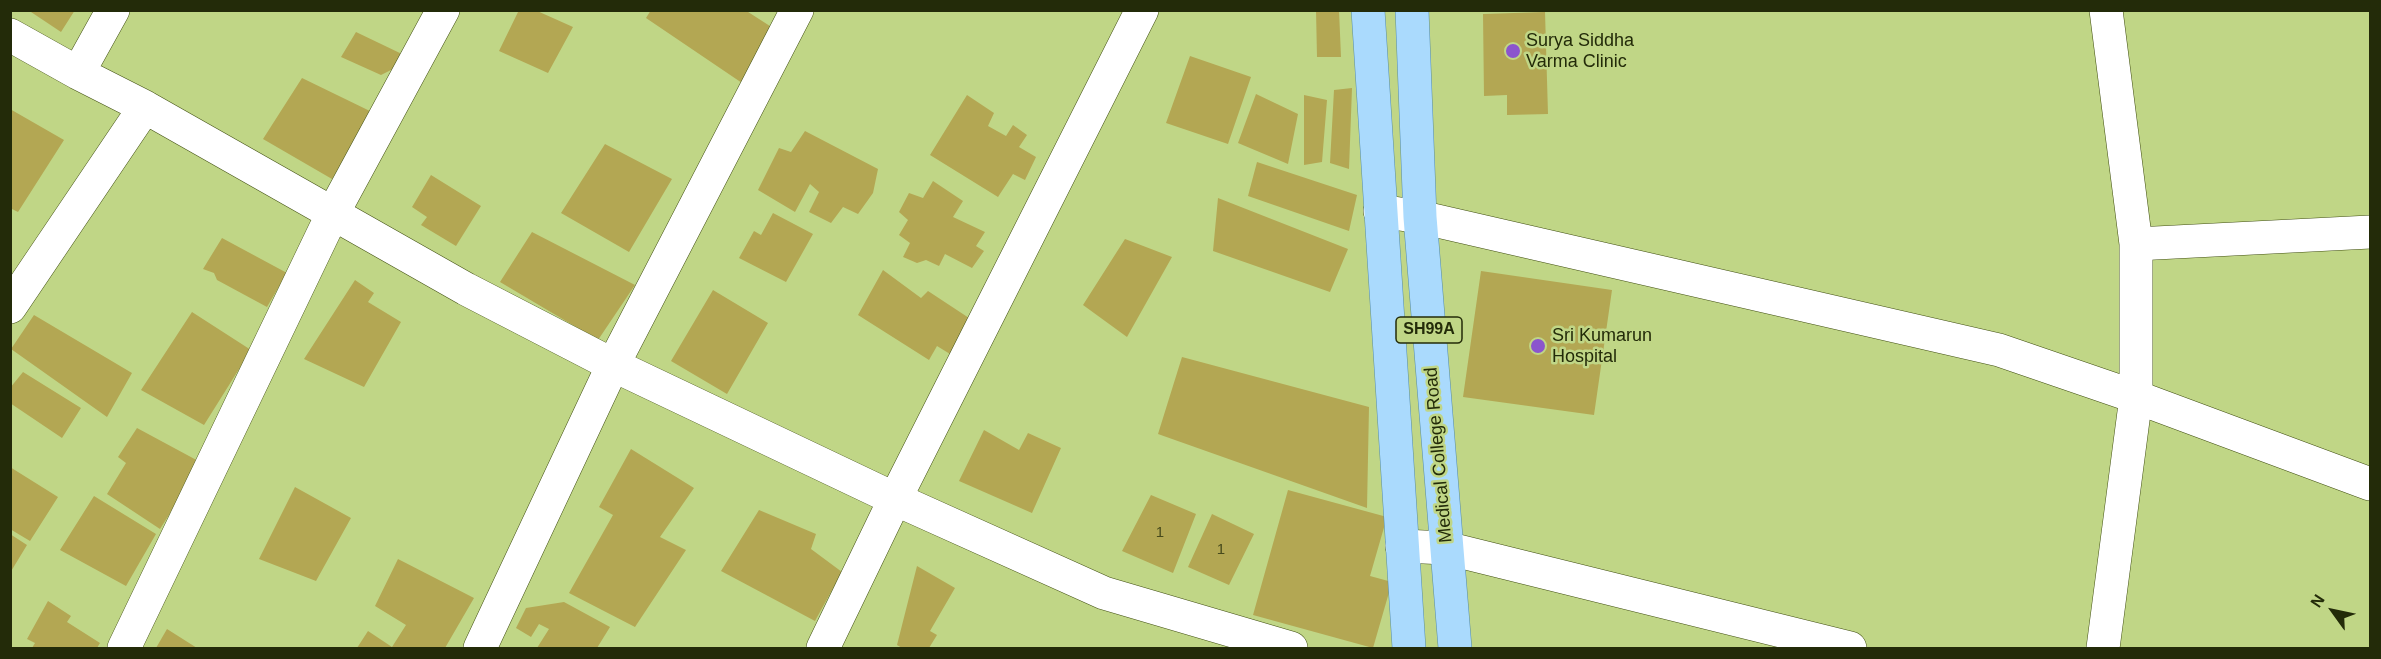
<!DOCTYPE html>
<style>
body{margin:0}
#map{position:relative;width:2381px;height:659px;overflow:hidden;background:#c0d686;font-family:Arial,sans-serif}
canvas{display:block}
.frame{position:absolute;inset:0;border:12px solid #232b09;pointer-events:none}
.north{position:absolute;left:2303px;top:581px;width:60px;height:60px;-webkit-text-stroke:4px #c0d686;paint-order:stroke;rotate:303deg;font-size:16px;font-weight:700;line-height:24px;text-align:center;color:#232b09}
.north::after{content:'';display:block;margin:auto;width:21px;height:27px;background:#232b09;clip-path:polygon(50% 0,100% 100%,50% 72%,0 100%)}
</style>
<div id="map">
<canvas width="2381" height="659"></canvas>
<div class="frame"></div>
<div class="north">N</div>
</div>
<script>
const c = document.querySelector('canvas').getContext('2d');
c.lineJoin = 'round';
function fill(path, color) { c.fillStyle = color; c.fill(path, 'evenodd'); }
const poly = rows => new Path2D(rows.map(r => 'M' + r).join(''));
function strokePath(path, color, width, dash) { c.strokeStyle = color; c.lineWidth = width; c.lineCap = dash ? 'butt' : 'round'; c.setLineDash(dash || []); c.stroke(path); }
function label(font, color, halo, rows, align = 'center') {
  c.font = font + ' Arial,sans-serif'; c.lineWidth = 5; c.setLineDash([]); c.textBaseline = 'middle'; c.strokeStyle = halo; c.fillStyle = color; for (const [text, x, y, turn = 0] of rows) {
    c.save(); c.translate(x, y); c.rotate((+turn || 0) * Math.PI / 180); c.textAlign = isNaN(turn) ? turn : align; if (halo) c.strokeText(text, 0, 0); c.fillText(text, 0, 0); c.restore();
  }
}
const building = poly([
 [28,10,75,10,61,32],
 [519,10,535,10,573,27,548,73,499,51],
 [651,10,745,10,773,28,745,85,646,18],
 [1316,10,1339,10,1341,57,1317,57],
 [1545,12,1548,114,1507,115,1507,95,1484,96,1483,14],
 [356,32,404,55,397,67,381,75,341,57],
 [1190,56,1251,77,1228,144,1166,123],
 [302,78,374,113,332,179,263,139],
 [1352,88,1349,169,1330,163,1334,90],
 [1256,94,1298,114,1288,164,1238,143],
 [967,95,994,113,988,126,1006,136,1013,125,1027,135,1019,147,1036,157,1025,180,1013,174,998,197,930,155],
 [1304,95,1327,100,1322,162,1304,165],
 [10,109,64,140,18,212,10,208],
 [805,131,878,169,873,193,858,214,843,207,831,223,809,212,819,192,810,184,795,212,758,190,779,148,791,152],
 [605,144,672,179,629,252,561,213],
 [1257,162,1357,195,1349,231,1248,196],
 [431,175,481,206,456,246,421,225,427,217,412,207],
 [933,181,963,201,953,217,985,232,976,246,984,251,972,268,945,254,939,266,926,260,917,263,903,257,910,243,899,235,908,220,899,212,909,193,923,198],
 [1218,198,1348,249,1330,292,1213,251],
 [773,213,813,234,786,282,739,258,754,231,761,235],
 [532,232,635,285,598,340,500,282],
 [222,238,287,273,267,307,217,280,214,273,203,269],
 [1125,239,1172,257,1127,337,1083,305],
 [883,270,921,298,928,291,969,318,950,354,937,346,929,360,858,315],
 [1481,271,1612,290,1594,415,1463,397],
 [355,280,374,293,368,302,401,322,364,387,304,359],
 [713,290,768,323,727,394,671,361],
 [192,312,251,350,204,425,141,390],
 [34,315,132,373,107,417,11,349],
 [1182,357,1369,407,1367,508,1158,434],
 [23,372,81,408,62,438,10,403,10,388],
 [137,428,202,463,160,529,107,494,126,463,118,457],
 [984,430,1019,450,1028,433,1061,448,1032,513,959,481],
 [631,449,694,488,660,537,686,550,635,627,569,593,613,515,599,507],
 [10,467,58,497,30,541,10,529],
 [295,487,351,518,316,581,259,559],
 [1288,490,1387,517,1370,576,1392,582,1373,648,1253,615],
 [1151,495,1196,514,1173,573,1122,551],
 [94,496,156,534,126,586,60,550],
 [759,510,816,534,811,549,842,572,815,621,721,571],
 [1212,514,1254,534,1229,585,1188,567],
 [10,534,27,545,10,573],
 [398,559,474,598,445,648,357,648,368,631,392,647,406,625,375,606],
 [917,566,955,588,930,631,937,635,929,648,902,648,897,645],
 [48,601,71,616,67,622,100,643,97,648,32,648,35,643,27,639],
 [564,602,610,627,597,648,537,648,549,629,539,624,531,637,516,628,526,608],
 [167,629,197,648,156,648]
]);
const minor = poly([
 [2106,10,2136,244,2370,232],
 [10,35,78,73,145,107,466,289,613,365,895,499,1104,593,1291,648],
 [78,73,113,10],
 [1380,211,1420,217,1999,350,2136,397,2370,484],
 [10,307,145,107],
 [1402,546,1446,548,1850,648],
 [124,648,333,213,443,10],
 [480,648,613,365,797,10],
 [823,648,895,499,1142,10],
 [2103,648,2136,397,2136,244]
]);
const major = poly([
 [1368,10,1409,648],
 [1412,10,1420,217,1455,648]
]);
const markers = [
 [1513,51,8,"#8b55cd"],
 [1538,346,8,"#8b55cd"]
];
const numberNames = [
 ["1",1160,533],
 ["1",1221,550]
];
const shields = [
 [1429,330,66]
];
const shieldNames = [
 ["SH99A",1429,330]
];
const poiNames = [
 ["Surya Siddha",1526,41],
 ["Varma Clinic",1526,62],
 ["Sri Kumarun",1552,336],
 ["Hospital",1552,357]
];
const streetNames = [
 ["Medical College Road",1439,455,-95]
];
fill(building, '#b3a753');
strokePath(minor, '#425013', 34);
strokePath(major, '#568ca6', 34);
strokePath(minor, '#fff', 33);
strokePath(major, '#aadafd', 33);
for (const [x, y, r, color] of markers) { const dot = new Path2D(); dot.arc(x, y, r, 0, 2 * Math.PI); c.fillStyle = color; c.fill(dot); strokePath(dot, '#c0d686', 2); }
label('15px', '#474a1c', null, numberNames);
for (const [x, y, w] of shields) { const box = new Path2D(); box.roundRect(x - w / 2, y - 13, w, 26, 4.5); c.fillStyle = '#c0d686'; c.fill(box); strokePath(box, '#232b09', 1.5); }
label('bold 16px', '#232b09', null, shieldNames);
label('18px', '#232b09', '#c0d686', poiNames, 'left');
label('18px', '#232b09', '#c0d686', streetNames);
</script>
